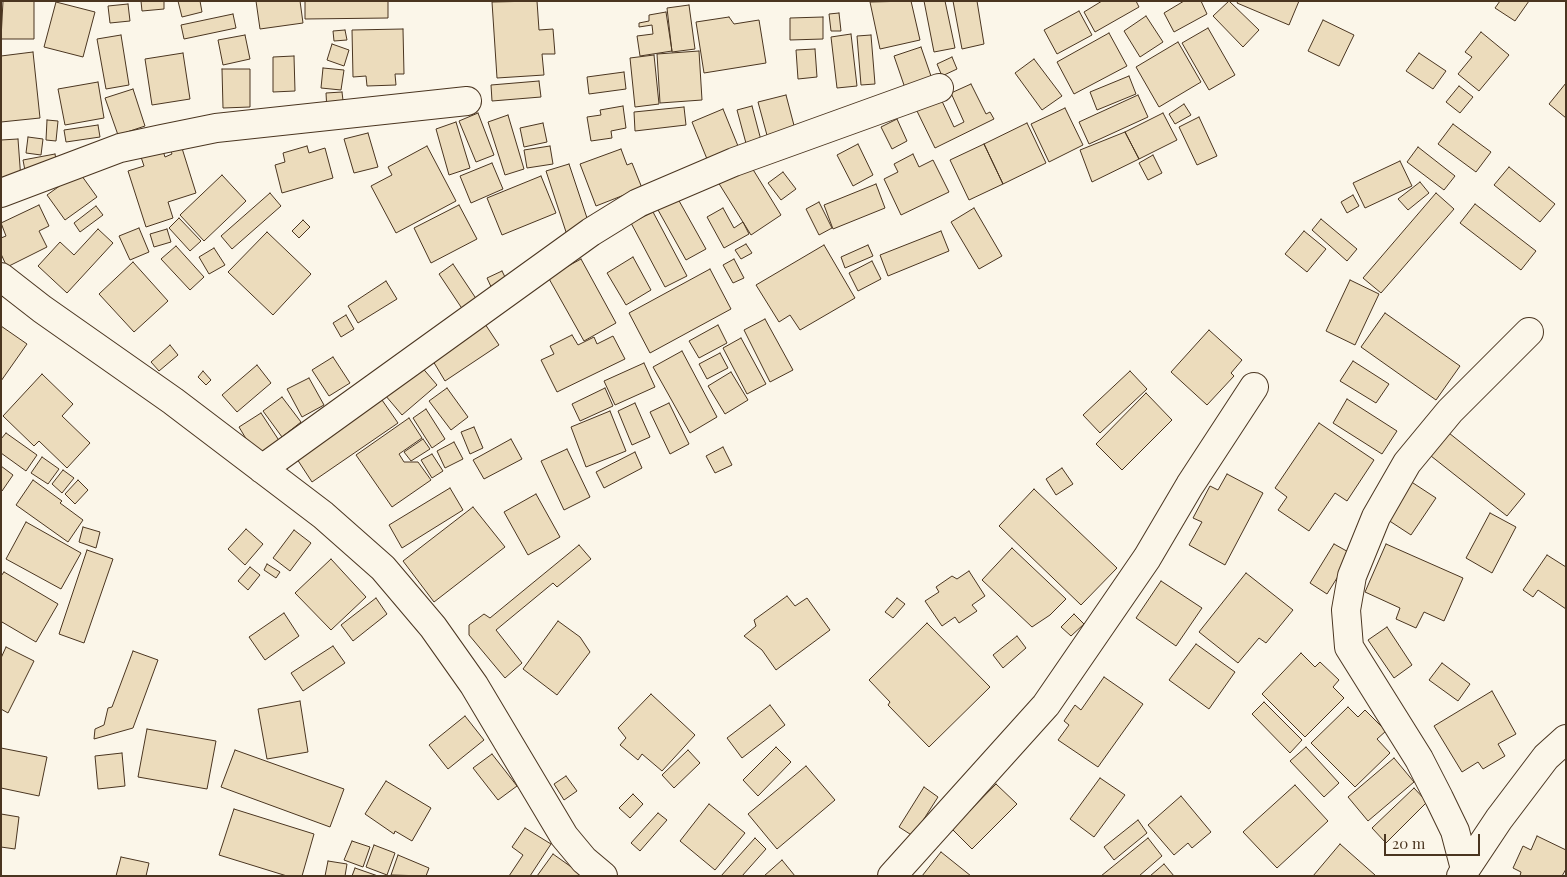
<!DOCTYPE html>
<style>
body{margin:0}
#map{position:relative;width:1567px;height:877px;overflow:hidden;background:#fbf6e9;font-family:"Playfair Display",serif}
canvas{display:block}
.frame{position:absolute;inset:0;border:2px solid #4a3520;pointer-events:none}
.scale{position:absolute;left:1384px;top:834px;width:96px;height:22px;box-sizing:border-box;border:2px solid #4a3520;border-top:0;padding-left:6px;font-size:15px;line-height:18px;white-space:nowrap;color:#4a3520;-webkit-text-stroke:4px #fbf6e9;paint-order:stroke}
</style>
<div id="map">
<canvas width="1567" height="877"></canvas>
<div class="frame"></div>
<div class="scale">20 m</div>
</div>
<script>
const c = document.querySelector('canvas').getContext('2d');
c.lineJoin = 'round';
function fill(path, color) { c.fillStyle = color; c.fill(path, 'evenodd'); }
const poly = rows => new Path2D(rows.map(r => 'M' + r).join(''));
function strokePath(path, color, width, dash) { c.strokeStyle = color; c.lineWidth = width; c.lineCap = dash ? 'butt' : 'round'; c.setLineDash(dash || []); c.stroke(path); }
const building = poly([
 [3,1,34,1,34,39,1,39,3,1],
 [141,1,164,1,164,9,142,11,141,1],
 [178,1,200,1,202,12,182,17,178,1],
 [256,1,300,1,303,23,260,29,256,1],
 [305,1,388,1,388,18,305,19,305,1],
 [537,1,539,30,553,29,555,54,542,54,544,75,497,78,492,2,537,1],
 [911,1,920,40,880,49,870,2,911,1],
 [924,1,945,1,955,48,934,52,924,1],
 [953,1,977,1,984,44,962,49,953,1],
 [1102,1,1136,1,1139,7,1095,32,1084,12,1102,1],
 [1184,1,1201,1,1207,14,1174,32,1164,13,1184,1],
 [1229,1,1259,30,1243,47,1213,16,1229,1],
 [1238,1,1299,1,1289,25,1237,3,1238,1],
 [1500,1,1529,1,1515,21,1495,8,1500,1],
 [56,2,95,12,83,57,44,47,56,2],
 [128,4,130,21,110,23,108,6,128,4],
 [689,5,695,49,672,52,667,8,689,5],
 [1079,11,1092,35,1057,54,1044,30,1079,11],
 [666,12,672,51,640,56,637,36,653,34,652,25,639,27,639,23,649,21,649,15,666,12],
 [839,13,841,31,831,31,829,14,839,13],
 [233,14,236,28,184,39,181,25,233,14],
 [1146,16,1163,42,1140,57,1124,31,1146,16],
 [729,17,734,24,759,20,766,63,704,73,696,22,729,17],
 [823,17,823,39,790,40,790,18,823,17],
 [1323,20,1354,35,1339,66,1308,51,1323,20],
 [1208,28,1235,75,1209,90,1182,43,1208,28],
 [403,29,404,74,395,74,396,85,367,86,366,76,353,77,352,30,403,29],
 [345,30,347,40,334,41,333,31,345,30],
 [1481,32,1509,55,1479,91,1458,74,1472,57,1465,52,1481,32],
 [1109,33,1127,66,1074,94,1057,62,1109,33],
 [851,34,857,86,837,88,831,37,851,34],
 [121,35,129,85,106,89,97,39,121,35],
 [245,35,250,59,223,65,218,40,245,35],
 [871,35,875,84,861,85,857,36,871,35],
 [1178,42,1201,82,1159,107,1136,67,1178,42],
 [332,44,349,50,344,66,327,60,332,44],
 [921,47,932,79,905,88,894,56,921,47],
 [815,49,817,77,798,79,796,50,815,49],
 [699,51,702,100,660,103,657,54,699,51],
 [33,52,40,118,1,122,1,56,33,52],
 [183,53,190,99,152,105,145,59,183,53],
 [1419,53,1446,71,1433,89,1406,71,1419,53],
 [654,55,659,104,635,107,630,58,654,55],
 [294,56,295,91,273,92,273,57,294,56],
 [952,57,957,69,942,76,937,64,952,57],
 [1034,59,1062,96,1042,110,1015,73,1034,59],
 [323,68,344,70,341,90,321,88,323,68],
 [222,69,250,69,250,107,223,108,222,69],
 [624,72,626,89,589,94,587,77,624,72],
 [1129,76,1136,94,1097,110,1090,92,1129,76],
 [539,81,541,97,492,101,491,85,539,81],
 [98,82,104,118,65,125,58,89,98,82],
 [1566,83,1566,118,1549,104,1566,83],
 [971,84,986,114,990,112,994,119,935,148,916,109,941,99,954,127,964,122,951,93,971,84],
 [1459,86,1473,97,1460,113,1446,102,1459,86],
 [133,89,145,126,118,135,105,98,133,89],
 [342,92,344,109,327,111,326,93,342,92],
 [786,95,796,133,768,139,758,102,786,95],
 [1138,95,1148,117,1089,144,1079,122,1138,95],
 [1184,104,1191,115,1175,124,1169,114,1184,104],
 [623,106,626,128,611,131,612,138,591,141,587,117,601,115,600,110,623,106],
 [752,106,762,144,747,147,737,110,752,106],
 [684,107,686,125,635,131,634,112,684,107],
 [1065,108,1083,145,1049,162,1031,124,1065,108],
 [723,109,738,146,707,159,692,122,723,109],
 [478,113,494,155,476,162,459,121,478,113],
 [1163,113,1177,140,1139,159,1125,132,1163,113],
 [508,115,524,169,505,175,488,122,508,115],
 [1199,117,1217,156,1197,165,1179,127,1199,117],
 [897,119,907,141,892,149,881,127,897,119],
 [47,120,58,121,56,141,46,140,47,120],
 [456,122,470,168,449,175,436,129,456,122],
 [543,123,547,142,524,147,520,128,543,123],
 [1027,123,1046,163,1003,184,984,144,1027,123],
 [1453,124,1491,152,1476,172,1438,144,1453,124],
 [98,125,100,137,66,142,64,130,98,125],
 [1125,132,1139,159,1092,182,1080,150,1125,132],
 [368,133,378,167,354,173,344,139,368,133],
 [28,137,43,139,41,155,26,153,28,137],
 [18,139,21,180,1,182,1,140,18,139],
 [858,144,873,175,853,186,837,155,858,144],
 [984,144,1003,184,969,200,950,160,984,144],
 [181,145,196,193,168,202,173,218,146,227,128,171,144,166,141,157,163,151,165,157,172,154,170,149,181,145],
 [307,146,309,153,325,148,333,178,282,193,275,165,285,162,283,153,307,146],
 [427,146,456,201,396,233,371,186,392,175,388,167,427,146],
 [550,146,553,164,527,168,524,150,550,146],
 [1418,147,1455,176,1444,190,1407,162,1418,147],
 [621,149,627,165,632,163,642,188,596,206,580,164,621,149],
 [55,154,58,170,26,176,23,160,55,154],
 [913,154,919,167,933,160,949,192,901,215,884,179,898,172,894,164,913,154],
 [1153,155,1162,173,1148,180,1139,163,1153,155],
 [1400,161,1412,186,1365,208,1353,183,1400,161],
 [492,163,503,189,471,203,460,176,492,163],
 [749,163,781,215,751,235,718,182,749,163],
 [569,164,590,227,567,235,546,171,569,164],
 [1509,167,1555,204,1540,222,1494,185,1509,167],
 [79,172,97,197,65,220,47,195,79,172],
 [783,172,796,189,781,200,768,183,783,172],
 [222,175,246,201,204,241,180,215,222,175],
 [541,176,556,213,502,235,487,198,541,176],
 [1420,182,1429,193,1408,210,1398,199,1420,182],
 [876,184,885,208,833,229,824,205,876,184],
 [673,190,706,249,686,260,653,201,673,190],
 [270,193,281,206,232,249,221,236,270,193],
 [1436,193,1454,209,1381,293,1363,278,1436,193],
 [1353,195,1359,206,1347,213,1341,202,1353,195],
 [819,202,832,228,819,235,806,209,819,202],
 [1475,204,1536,251,1521,270,1460,223,1475,204],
 [39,205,49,226,39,231,47,247,7,267,1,254,1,238,6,236,1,223,39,205],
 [459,205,477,239,431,263,414,228,459,205],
 [96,206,103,215,80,232,74,223,96,206],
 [723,208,734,228,743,222,749,234,724,248,707,217,723,208],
 [974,208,1002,256,979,269,951,222,974,208],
 [653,212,687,276,665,287,631,223,653,212],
 [179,218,201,241,190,251,169,228,179,218],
 [1321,219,1357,249,1347,261,1312,230,1321,219],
 [303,220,310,227,299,238,292,231,303,220],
 [139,228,149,252,130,260,119,236,139,228],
 [98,229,113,243,67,293,38,266,60,242,74,255,98,229],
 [167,229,171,242,154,247,150,234,167,229],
 [941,231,949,251,888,276,880,255,941,231],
 [1304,231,1326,249,1307,272,1285,254,1304,231],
 [267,232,311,274,273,315,228,272,267,232],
 [746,244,752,253,741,259,735,250,746,244],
 [824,245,855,298,800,330,790,315,779,322,756,285,824,245],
 [868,245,873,256,845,268,841,257,868,245],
 [176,246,204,277,190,290,161,259,176,246],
 [214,248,225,265,209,274,199,257,214,248],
 [633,257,651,290,626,305,607,273,633,257],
 [581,259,616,323,584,341,548,277,581,259],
 [734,259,744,278,733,283,723,265,734,259],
 [872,261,881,279,858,291,849,273,872,261],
 [133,262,168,301,134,332,99,294,133,262],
 [453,264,477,300,463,310,439,274,453,264],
 [710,269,731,309,650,353,629,313,710,269],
 [502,271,508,283,493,291,487,278,502,271],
 [1350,280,1379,294,1355,345,1326,331,1350,280],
 [386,281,397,299,358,323,348,306,386,281],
 [1385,313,1460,366,1436,400,1361,347,1385,313],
 [346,315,354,329,341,337,333,323,346,315],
 [765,319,793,370,770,382,744,330,765,319],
 [483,321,499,345,445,381,430,356,483,321],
 [718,325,727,343,699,358,689,341,718,325],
 [1,326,27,344,1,381,1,326],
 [1209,330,1242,360,1231,373,1234,376,1207,405,1171,372,1209,330],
 [572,335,578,345,594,337,597,344,613,336,625,359,557,392,541,360,554,354,550,346,572,335],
 [741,338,766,384,747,394,723,348,741,338],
 [170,345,178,355,159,371,151,362,170,345],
 [682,351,717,417,690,433,653,367,682,351],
 [720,353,728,368,707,379,699,364,720,353],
 [333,357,350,383,329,396,312,370,333,357],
 [1353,361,1389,384,1376,403,1340,381,1353,361],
 [644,363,655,387,615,405,604,381,644,363],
 [257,365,271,383,237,412,222,395,257,365],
 [420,365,437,385,402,415,385,395,420,365],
 [203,371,211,380,206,385,198,377,203,371],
 [1130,371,1147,389,1100,433,1083,415,1130,371],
 [731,372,748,400,725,414,708,386,731,372],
 [42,374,73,404,62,416,90,443,67,468,39,441,34,446,3,416,42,374],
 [309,378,324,405,302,417,287,389,309,378],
 [447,388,468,417,451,430,429,401,447,388],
 [605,388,613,406,580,421,572,404,605,388],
 [1146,393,1172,420,1122,470,1096,444,1146,393],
 [282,397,301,422,282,437,263,411,282,397],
 [1347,399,1397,431,1382,454,1333,423,1347,399],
 [382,400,398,423,312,482,297,459,382,400],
 [635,403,650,437,632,445,618,411,635,403],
 [669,403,689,444,670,454,650,412,669,403],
 [426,409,445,439,432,448,413,418,426,409],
 [610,411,626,451,586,467,571,427,610,411],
 [261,413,280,442,257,457,239,427,261,413],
 [409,418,422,438,399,454,404,462,418,462,431,480,392,507,356,455,409,418],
 [1319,423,1374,460,1347,501,1335,493,1309,531,1278,510,1287,497,1275,488,1319,423],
 [474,427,483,448,470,454,461,432,474,427],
 [6,433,37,455,26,471,1,453,1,439,6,433],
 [1449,433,1525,494,1507,516,1431,456,1449,433],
 [423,439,430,449,411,461,404,452,423,439],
 [511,439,522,459,484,479,473,460,511,439],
 [454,442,463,459,445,468,437,451,454,442],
 [723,447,732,465,715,473,706,456,723,447],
 [567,449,590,497,564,510,541,461,567,449],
 [635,452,642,468,604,488,596,472,635,452],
 [432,454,443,471,432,478,421,460,432,454],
 [42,457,59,469,48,484,31,473,42,457],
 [1,466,13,475,2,491,1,491,1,466],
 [1062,468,1073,484,1056,495,1046,479,1062,468],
 [63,470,74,478,62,493,52,484,63,470],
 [1227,474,1263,493,1225,565,1189,545,1202,522,1193,518,1210,486,1218,490,1227,474],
 [33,480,62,501,60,503,83,520,68,542,16,505,33,480],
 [78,480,88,490,75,504,65,494,78,480],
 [1410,481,1436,498,1411,535,1385,518,1410,481],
 [450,488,463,510,402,548,389,525,450,488],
 [1034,489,1117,568,1081,605,999,526,1034,489],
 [536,494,560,537,528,555,504,512,536,494],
 [473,507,505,547,434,602,403,561,473,507],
 [1490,513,1516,527,1492,573,1466,558,1490,513],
 [26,522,81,553,61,589,6,559,26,522],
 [83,527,100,532,96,548,79,542,83,527],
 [246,529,263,544,245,565,228,549,246,529],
 [294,530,311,543,290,571,273,558,294,530],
 [1334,544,1352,554,1327,594,1310,583,1334,544],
 [1386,544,1463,578,1444,621,1424,612,1416,628,1396,619,1400,608,1365,592,1386,544],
 [579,545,591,559,557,587,553,583,496,630,522,663,505,678,469,635,469,625,484,614,490,618,579,545],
 [1012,548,1066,599,1050,615,1032,627,982,580,1012,548],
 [87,550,113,559,84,643,59,634,87,550],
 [1547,555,1566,567,1566,609,1538,590,1533,597,1523,590,1547,555],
 [331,559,366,597,331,630,295,593,331,559],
 [267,564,280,572,276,578,264,570,267,564],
 [250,567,260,575,248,590,238,581,250,567],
 [969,571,985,596,972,605,977,611,959,623,955,617,942,626,925,601,939,592,936,587,952,576,957,579,969,571],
 [4,572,58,604,36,642,2,622,1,624,1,576,4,572],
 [1246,573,1293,610,1266,643,1259,638,1238,663,1199,632,1246,573],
 [1161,581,1202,608,1176,646,1136,618,1161,581],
 [787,596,795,606,807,598,830,630,776,670,762,650,744,636,756,626,754,620,787,596],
 [376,598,387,614,353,641,341,625,376,598],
 [897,598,905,604,893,618,885,612,897,598],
 [284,613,299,636,265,660,249,637,284,613],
 [1074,614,1084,624,1071,636,1061,627,1074,614],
 [558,621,580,637,590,652,557,695,523,669,558,621],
 [927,623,990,687,929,747,888,705,890,702,869,680,927,623],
 [1387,627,1412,665,1394,678,1368,640,1387,627],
 [1017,636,1026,648,1003,668,993,655,1017,636],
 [1196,644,1235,672,1209,709,1169,680,1196,644],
 [333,646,345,663,303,691,291,673,333,646],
 [6,647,34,661,8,713,1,709,1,658,6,647],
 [133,651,158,660,133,728,94,739,95,729,104,725,108,708,112,707,133,651],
 [1301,653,1315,667,1320,662,1339,680,1333,687,1344,698,1305,737,1262,694,1301,653],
 [1442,663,1470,684,1458,701,1429,680,1442,663],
 [1104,677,1143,704,1098,767,1058,740,1069,725,1064,721,1075,705,1081,710,1104,677],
 [1492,691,1516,734,1498,744,1505,756,1483,769,1478,762,1462,772,1434,726,1492,691],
 [651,694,695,735,662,771,642,754,638,760,620,745,626,738,618,728,651,694],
 [300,701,308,752,267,759,258,709,300,701],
 [1264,702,1302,740,1290,753,1252,714,1264,702],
 [770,705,785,725,742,758,727,738,770,705],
 [1348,707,1358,717,1365,710,1386,731,1377,739,1390,753,1355,787,1311,743,1348,707],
 [465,716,484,740,448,769,429,745,465,716],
 [147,729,216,741,207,789,138,777,147,729],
 [776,747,791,762,758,796,743,780,776,747],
 [1306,747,1339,783,1324,797,1290,761,1306,747],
 [1,748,47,757,39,796,1,788,1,748],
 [235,750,344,789,330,827,221,787,235,750],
 [688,750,700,763,674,788,662,775,688,750],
 [122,753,125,786,98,789,95,756,122,753],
 [492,754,517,786,498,800,473,768,492,754],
 [1394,758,1414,782,1368,821,1348,797,1394,758],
 [806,766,835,800,777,849,748,814,806,766],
 [566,776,577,791,564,800,554,784,566,776],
 [1100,778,1125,795,1094,837,1070,819,1100,778],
 [386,781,431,808,412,841,395,831,394,834,365,814,386,781],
 [996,784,1017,804,972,849,952,829,996,784],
 [1295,785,1328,821,1277,868,1243,832,1295,785],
 [924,787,938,797,913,836,899,827,924,787],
 [1414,788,1427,802,1386,843,1372,828,1414,788],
 [633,794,643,804,630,818,619,808,633,794],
 [1181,796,1211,832,1192,848,1188,843,1174,855,1148,825,1181,796],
 [709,804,745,833,715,870,680,841,709,804],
 [234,809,314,834,302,876,287,876,219,855,234,809],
 [658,813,667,820,640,851,631,843,658,813],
 [1,814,19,817,15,849,1,847,1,814],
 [1138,820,1147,833,1114,860,1104,847,1138,820],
 [525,828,551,844,530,876,509,876,523,855,512,847,525,828],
 [1537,836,1566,850,1566,869,1562,876,1520,876,1521,872,1513,868,1523,846,1531,850,1537,836],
 [755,838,766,849,742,876,721,876,755,838],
 [1148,838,1162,856,1139,876,1101,876,1148,838],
 [352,841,370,847,363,867,344,860,352,841],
 [1340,844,1375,875,1375,876,1313,876,1340,844],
 [374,845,395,853,387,875,366,867,374,845],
 [941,852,971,876,922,876,941,852],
 [553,854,584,876,537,876,553,854],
 [398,855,429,868,426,876,391,875,398,855],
 [121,857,149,863,146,876,116,876,121,857],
 [782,860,795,876,764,876,782,860],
 [328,861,347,864,345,876,325,876,328,861],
 [1164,864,1174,876,1150,876,1164,864],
 [355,868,378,876,352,876,355,868]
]);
const minor = poly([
 [1,193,120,148,162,139,216,128,467,101],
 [1,277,42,309,173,401,323,515,383,568,433,627,474,685,564,836,584,860,603,876],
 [262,469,591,232,638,203,734,162,939,88],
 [1465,869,1455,831,1439,798,1419,759,1349,647,1346,610,1352,576,1376,517,1407,463,1450,411,1529,332],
 [892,876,1046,705,1147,558,1190,485,1254,387],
 [1461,876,1499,819,1546,757,1566,739]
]);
fill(building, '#ecdcbc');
strokePath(building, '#4a3520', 1);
strokePath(minor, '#4a3520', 30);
strokePath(minor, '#fbf6e9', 28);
</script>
